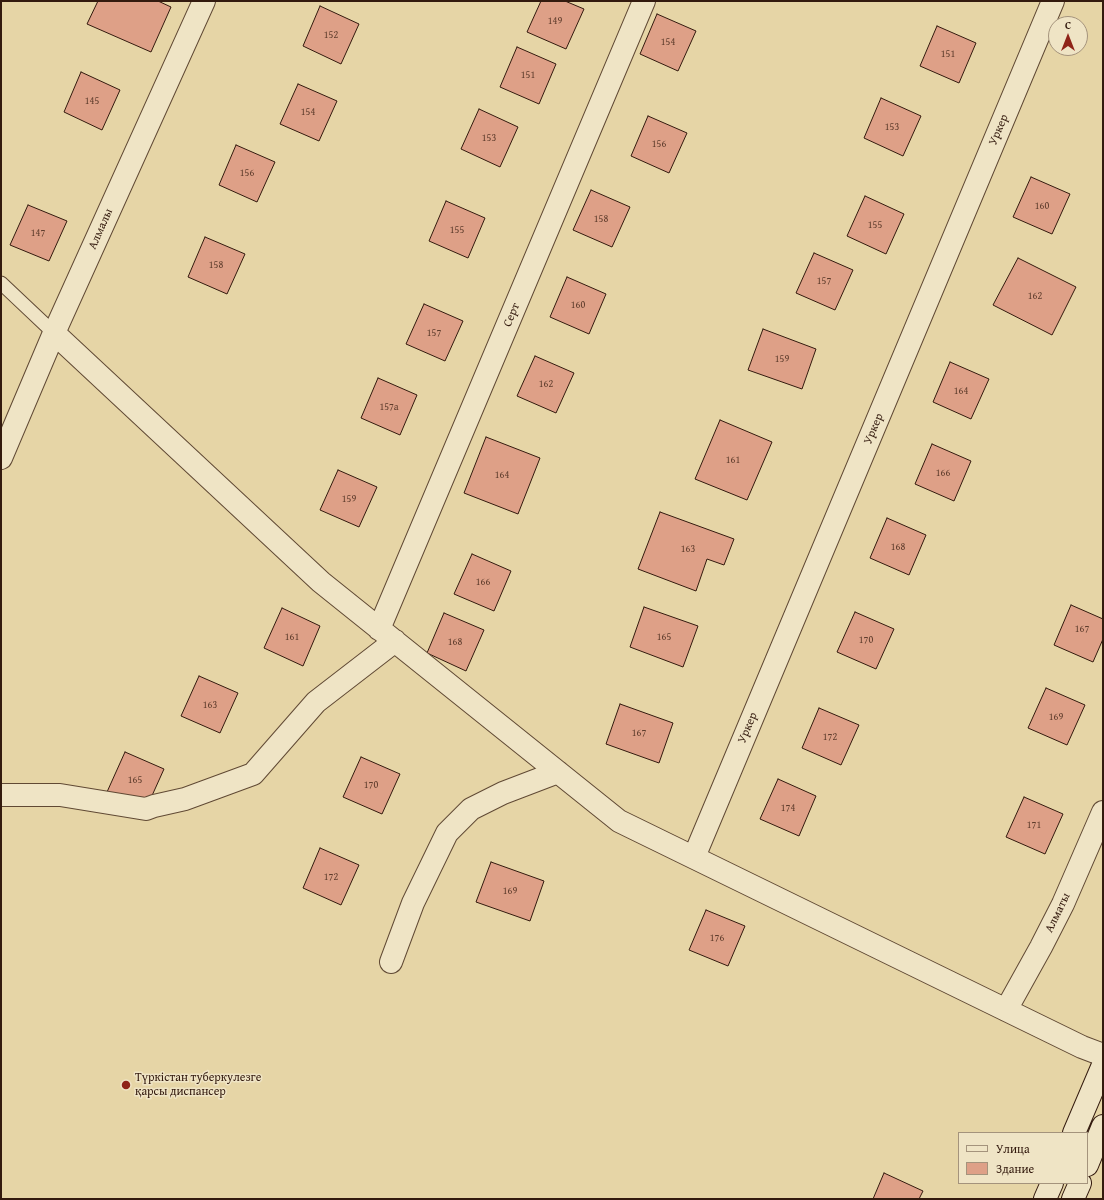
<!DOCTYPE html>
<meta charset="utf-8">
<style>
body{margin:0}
#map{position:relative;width:1104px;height:1200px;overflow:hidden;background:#e6d5a6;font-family:"Gentium Book Plus",serif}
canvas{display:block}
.frame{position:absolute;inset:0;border:2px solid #331a0e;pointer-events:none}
.legend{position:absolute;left:958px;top:1132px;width:130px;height:52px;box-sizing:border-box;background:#efe4c5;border:1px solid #a4937c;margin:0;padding:5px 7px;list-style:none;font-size:12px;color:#331a0e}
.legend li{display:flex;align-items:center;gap:8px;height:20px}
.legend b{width:20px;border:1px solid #a4937c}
.north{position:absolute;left:1048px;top:16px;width:40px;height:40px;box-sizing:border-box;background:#efe4c5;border:1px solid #a4937c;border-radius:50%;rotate:0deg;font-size:11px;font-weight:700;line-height:16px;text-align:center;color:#331a0e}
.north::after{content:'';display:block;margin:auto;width:14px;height:18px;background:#8f2418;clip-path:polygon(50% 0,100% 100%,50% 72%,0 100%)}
</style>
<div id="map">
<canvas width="1104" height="1200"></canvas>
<div class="frame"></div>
<ul class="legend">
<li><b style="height:5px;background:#efe4c5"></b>Улица</li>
<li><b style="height:11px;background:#dea087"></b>Здание</li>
</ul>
<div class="north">С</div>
</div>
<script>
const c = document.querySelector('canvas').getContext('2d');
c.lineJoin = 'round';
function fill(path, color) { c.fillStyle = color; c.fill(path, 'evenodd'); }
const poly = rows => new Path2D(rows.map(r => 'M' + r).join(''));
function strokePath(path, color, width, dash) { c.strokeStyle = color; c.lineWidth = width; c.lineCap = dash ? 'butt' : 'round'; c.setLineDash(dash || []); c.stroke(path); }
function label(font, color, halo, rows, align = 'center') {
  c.font = font + ' "Gentium Book Plus",serif'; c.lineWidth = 3; c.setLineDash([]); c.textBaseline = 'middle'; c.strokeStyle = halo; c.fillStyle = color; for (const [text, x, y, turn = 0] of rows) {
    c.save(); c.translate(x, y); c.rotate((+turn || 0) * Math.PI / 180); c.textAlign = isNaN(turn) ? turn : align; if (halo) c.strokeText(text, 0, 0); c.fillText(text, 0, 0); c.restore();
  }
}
const building = poly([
 [98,1,158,1,171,7,151,52,87,24,98,1],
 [541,1,565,1,584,9,566,49,527,32,541,1],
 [320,6,359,24,341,64,303,46,320,6],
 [657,14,696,31,678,71,640,54,657,14],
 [937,26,976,43,959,83,920,66,937,26],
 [517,47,556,64,539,104,500,87,517,47],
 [81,72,120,90,102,130,64,112,81,72],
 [298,84,337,101,319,141,280,124,298,84],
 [881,98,921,116,903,156,864,138,881,98],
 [479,109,518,127,500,167,461,149,479,109],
 [648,116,687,133,669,173,631,156,648,116],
 [236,145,275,162,257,202,219,185,236,145],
 [1031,177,1070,194,1052,234,1013,217,1031,177],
 [591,190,630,207,612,247,573,230,591,190],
 [865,196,904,214,886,254,847,236,865,196],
 [446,201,485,218,468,258,429,241,446,201],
 [28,205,67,221,49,261,10,245,28,205],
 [205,237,245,254,227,294,188,277,205,237],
 [814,253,853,270,835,310,796,293,814,253],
 [1018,258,1076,287,1052,335,993,305,1018,258],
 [567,277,606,294,589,334,550,317,567,277],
 [424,304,463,321,445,361,406,344,424,304],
 [763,329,816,349,802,389,748,370,763,329],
 [535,356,574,373,556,413,517,396,535,356],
 [950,362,989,379,971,419,933,402,950,362],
 [378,378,417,395,400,435,361,418,378,378],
 [720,420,772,442,747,500,695,479,720,420],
 [486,437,540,458,518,514,464,493,486,437],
 [932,444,971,461,954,501,915,484,932,444],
 [338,470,377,487,359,527,320,510,338,470],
 [660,512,734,539,724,565,707,559,696,591,638,569,660,512],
 [887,518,926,535,909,575,870,558,887,518],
 [472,554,511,571,494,611,454,594,472,554],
 [1071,605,1103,619,1103,639,1093,662,1054,645,1071,605],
 [644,607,698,626,683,667,630,647,644,607],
 [282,608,320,626,303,666,264,648,282,608],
 [855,612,894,629,876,669,837,652,855,612],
 [444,613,484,630,466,671,427,653,444,613],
 [199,676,238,693,220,733,181,716,199,676],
 [1046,688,1085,705,1067,745,1028,728,1046,688],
 [620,704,673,723,659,763,606,744,620,704],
 [819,708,859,725,841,765,802,748,819,708],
 [125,752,164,769,146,809,107,792,125,752],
 [361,757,400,774,382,814,343,797,361,757],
 [778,779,816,796,799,836,760,819,778,779],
 [1024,797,1063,814,1045,854,1006,837,1024,797],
 [320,848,359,865,341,905,303,888,320,848],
 [491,862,544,881,530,921,476,902,491,862],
 [706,910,745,926,728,966,689,950,706,910],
 [884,1173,923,1191,919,1199,873,1199,884,1173]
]);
const lane = poly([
 [1,283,54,333]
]);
const street = poly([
 [54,333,321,582,619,821,1082,1047,1103,1055],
 [1,458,54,333,204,1],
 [379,629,644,1],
 [1,795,60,795,146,809,154,806,185,799,253,774,316,702,395,641],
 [694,857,1053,1],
 [391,962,413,903,447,833,471,809,503,793,558,772],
 [1006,1010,1041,947,1063,904,1103,812]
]);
const secondary = poly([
 [1074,1133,1103,1065],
 [1087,1165,1103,1126],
 [1045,1199,1052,1183],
 [1073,1199,1080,1183]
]);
const markers = [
 [126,1085,5,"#8f2418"]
];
const numberNames = [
 ["149",555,21],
 ["152",331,35],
 ["154",668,42],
 ["151",948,54],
 ["151",528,75],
 ["145",92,101],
 ["154",308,112],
 ["153",892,127],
 ["153",489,138],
 ["156",659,144],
 ["156",247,173],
 ["160",1042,206],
 ["158",601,219],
 ["155",875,225],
 ["155",457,230],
 ["147",38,233],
 ["158",216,265],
 ["157",824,281],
 ["162",1035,296],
 ["160",578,305],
 ["157",434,333],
 ["159",782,359],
 ["162",546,384],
 ["164",961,391],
 ["157а",389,407],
 ["161",733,460],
 ["166",943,473],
 ["164",502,475],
 ["159",349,499],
 ["168",898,547],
 ["163",688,549],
 ["166",483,582],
 ["167",1082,629],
 ["161",292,637],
 ["165",664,637],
 ["170",866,640],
 ["168",455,642],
 ["163",210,705],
 ["169",1056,717],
 ["167",639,733],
 ["172",830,737],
 ["165",135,780],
 ["170",371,785],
 ["174",788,808],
 ["171",1034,825],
 ["172",331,877],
 ["169",510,891],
 ["176",717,938]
];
const streetNames = [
 ["Уркер",999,130,-67],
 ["Алмалы",101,229,-66],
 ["Серт",512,315,-67],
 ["Уркер",874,429,-67],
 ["Уркер",748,728,-67],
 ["Алматы",1058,913,-64]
];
const poiNames = [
 ["Түркістан туберкулезге",135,1078],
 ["қарсы диспансер",135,1092]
];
fill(building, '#dea087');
strokePath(building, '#331a0e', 1);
strokePath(lane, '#604934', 15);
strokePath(street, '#604934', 24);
strokePath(secondary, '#331a0e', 24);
strokePath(lane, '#efe4c5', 13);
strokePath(street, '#efe4c5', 22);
strokePath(secondary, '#efe4c5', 22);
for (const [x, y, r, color] of markers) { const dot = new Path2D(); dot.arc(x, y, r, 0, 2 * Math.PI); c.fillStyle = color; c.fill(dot); strokePath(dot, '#efe4c5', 1.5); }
label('10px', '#5e3c2c', null, numberNames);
label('12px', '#331a0e', '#efe4c5', streetNames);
label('12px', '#331a0e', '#efe4c5', poiNames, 'left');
</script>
